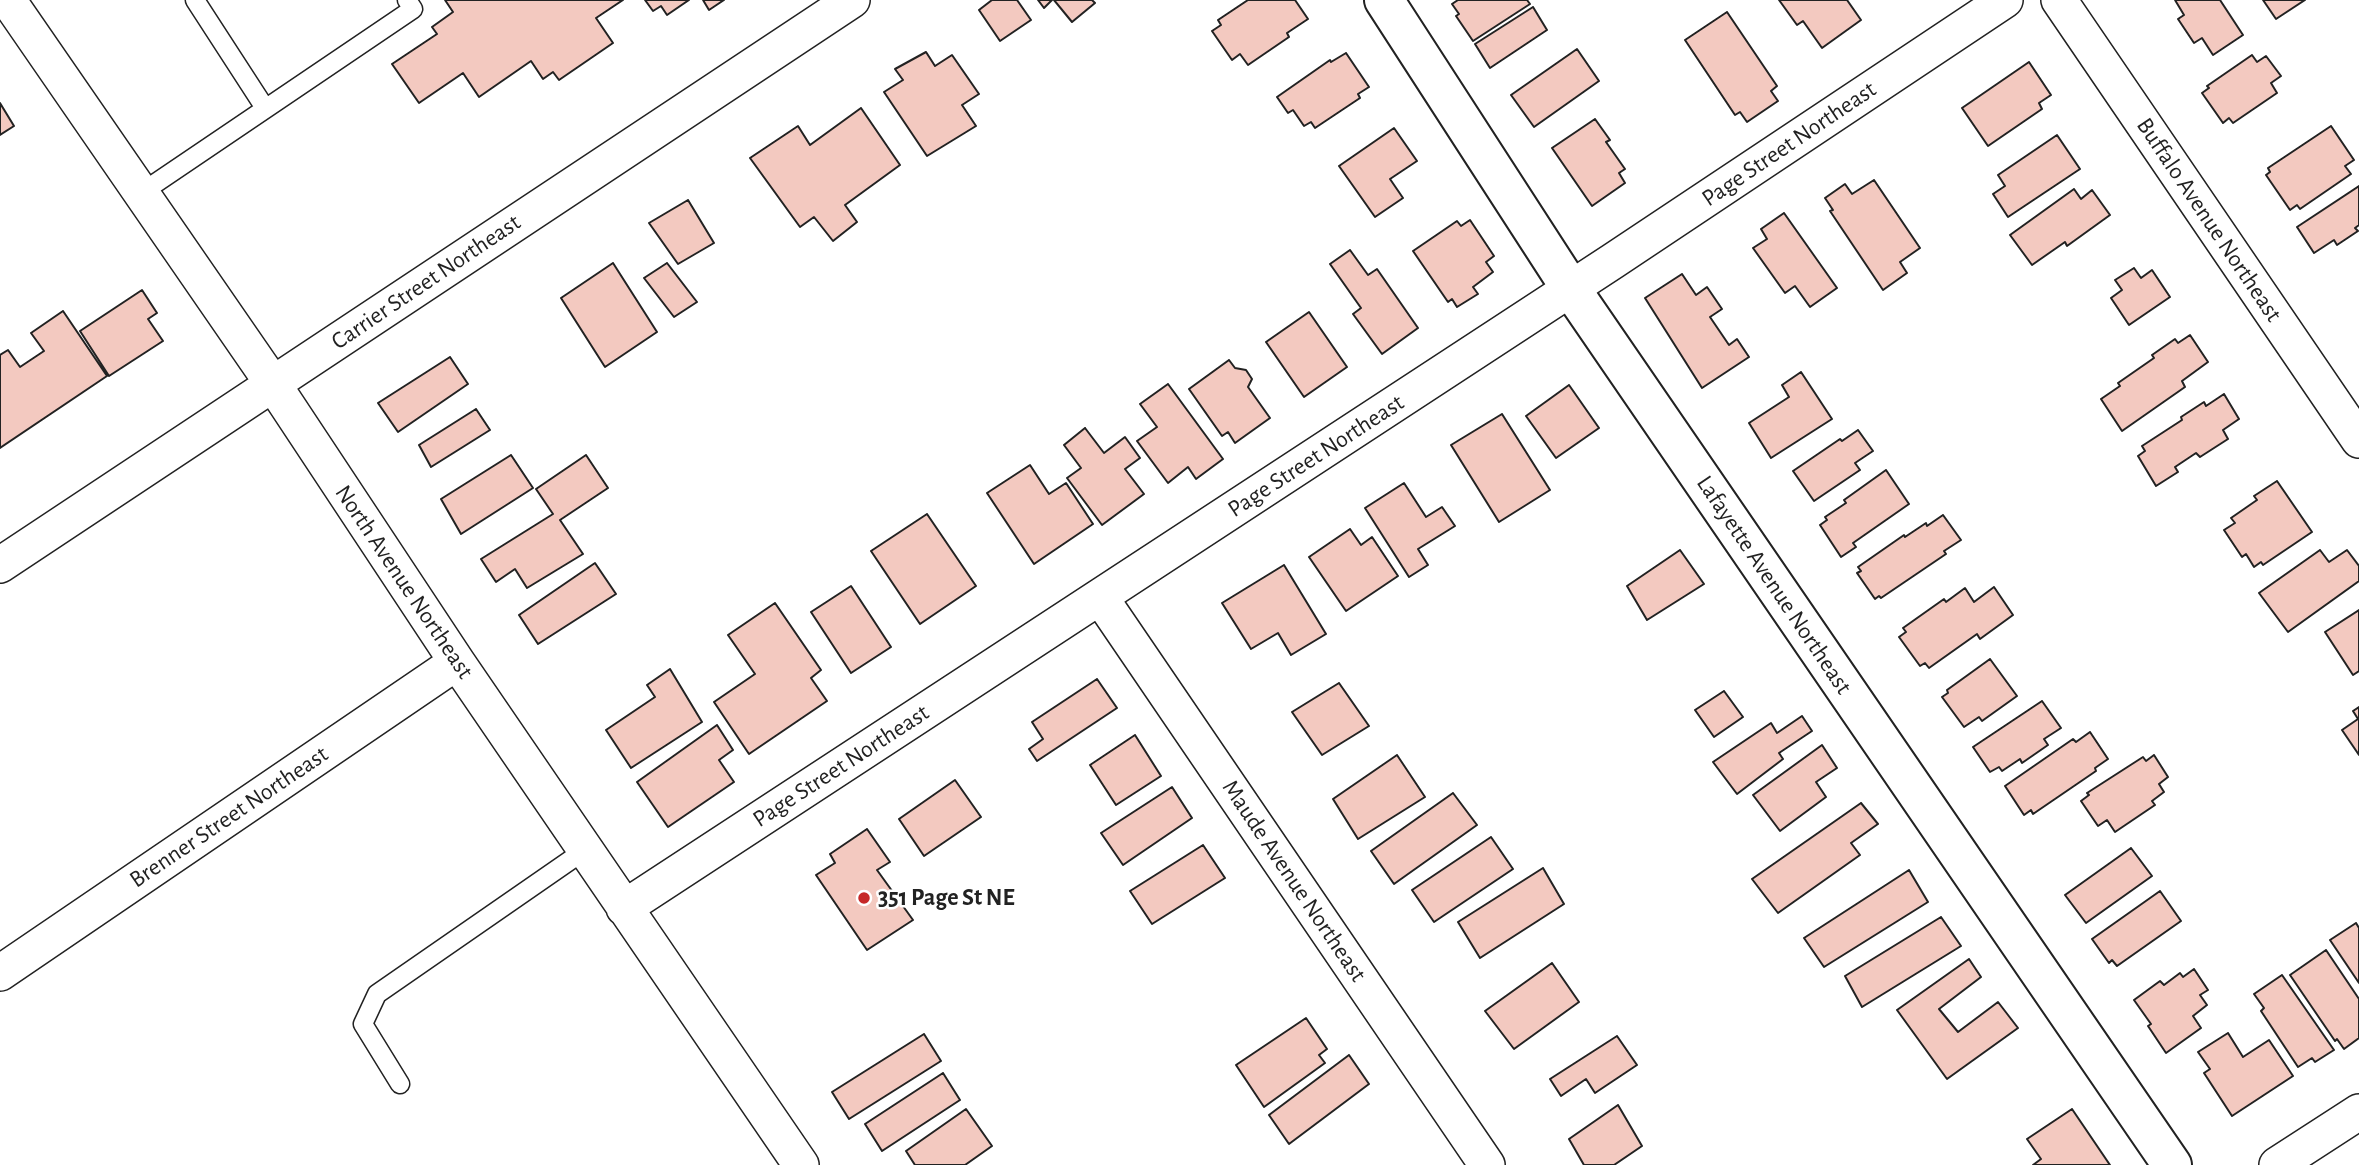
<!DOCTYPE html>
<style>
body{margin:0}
canvas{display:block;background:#fff}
</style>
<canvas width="2359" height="1165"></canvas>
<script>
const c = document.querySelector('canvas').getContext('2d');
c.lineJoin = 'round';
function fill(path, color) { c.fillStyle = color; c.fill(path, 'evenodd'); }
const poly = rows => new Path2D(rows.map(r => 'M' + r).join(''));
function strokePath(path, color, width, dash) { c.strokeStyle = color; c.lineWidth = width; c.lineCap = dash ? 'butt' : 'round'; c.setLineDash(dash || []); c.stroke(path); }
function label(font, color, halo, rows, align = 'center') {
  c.font = font + ' "Alegreya Sans",sans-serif'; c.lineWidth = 5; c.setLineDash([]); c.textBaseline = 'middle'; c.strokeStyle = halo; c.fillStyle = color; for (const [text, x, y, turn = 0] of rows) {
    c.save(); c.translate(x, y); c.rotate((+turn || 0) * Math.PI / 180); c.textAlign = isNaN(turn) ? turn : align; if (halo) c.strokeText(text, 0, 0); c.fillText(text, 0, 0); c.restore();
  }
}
const building = poly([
 [445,0,623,0,596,18,613,43,559,80,553,72,543,79,531,61,479,97,463,73,419,103,392,64,437,34,432,27,453,12,445,0],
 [645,0,689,0,667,15,661,6,653,11,645,0],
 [703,0,724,0,709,10,703,0],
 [992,0,1017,0,1031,20,1000,41,979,10,992,0],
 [1038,0,1052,0,1044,8,1038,0],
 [1054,0,1092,0,1095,3,1072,22,1054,0],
 [1248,0,1295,0,1308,19,1287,33,1289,37,1248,65,1240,54,1232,60,1212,31,1221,25,1218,20,1248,0],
 [1458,0,1527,0,1530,4,1473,41,1456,16,1459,14,1452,4,1458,0],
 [1779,0,1847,0,1861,20,1822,48,1803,21,1797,25,1779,0],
 [2175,0,2220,0,2243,35,2213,55,2202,38,2194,43,2178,19,2184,15,2175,0],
 [2263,0,2305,0,2276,19,2263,0],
 [1533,7,1547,30,1490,68,1475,44,1533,7],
 [1727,12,1777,86,1771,91,1778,101,1747,122,1740,112,1735,115,1685,40,1727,12],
 [1577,49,1599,81,1534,127,1511,95,1577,49],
 [926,52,935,66,952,55,979,94,962,105,976,126,927,156,884,92,903,80,895,69,926,52],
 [1346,53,1369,87,1358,94,1360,98,1315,128,1311,122,1304,126,1293,110,1288,113,1277,97,1330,60,1331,62,1346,53],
 [2252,55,2257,62,2266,56,2281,76,2271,83,2277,93,2233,123,2229,118,2223,123,2202,93,2209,88,2207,86,2252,55],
 [2029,62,2051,95,2039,103,2042,109,1988,146,1962,108,2029,62],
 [0,103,14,126,0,135,0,103],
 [861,108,900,165,845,205,857,222,833,241,814,217,800,227,750,158,798,126,810,145,861,108],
 [1595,119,1610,140,1606,142,1625,169,1619,173,1625,183,1592,206,1552,148,1595,119],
 [2331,126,2354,160,2345,166,2351,174,2300,209,2297,205,2290,210,2266,175,2270,172,2268,168,2331,126],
 [1394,128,1417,161,1390,179,1403,198,1375,217,1339,166,1394,128],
 [2057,135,2080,169,2008,217,1993,194,2005,186,1998,175,2057,135],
 [1874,180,1920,248,1900,262,1907,273,1883,290,1830,211,1833,210,1825,198,1845,184,1852,194,1874,180],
 [2359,186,2359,225,2355,228,2358,231,2337,245,2334,240,2314,253,2297,227,2359,186],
 [2074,189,2081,199,2092,190,2110,215,2067,246,2065,242,2032,265,2010,235,2074,189],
 [688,200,714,243,678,264,649,223,688,200],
 [1784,213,1837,288,1810,307,1795,286,1785,293,1753,248,1767,239,1761,229,1784,213],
 [1470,220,1494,256,1486,262,1493,272,1473,287,1478,294,1457,307,1452,299,1448,302,1413,251,1457,221,1461,226,1470,220],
 [1350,250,1368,275,1377,269,1418,328,1382,354,1353,314,1361,308,1330,264,1350,250],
 [613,263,657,332,605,367,561,298,613,263],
 [667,263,697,302,674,317,644,278,667,263],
 [2134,268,2141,278,2152,270,2170,297,2129,325,2111,298,2122,290,2115,280,2134,268],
 [1682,274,1696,295,1707,287,1722,309,1710,317,1729,345,1737,339,1749,357,1702,388,1645,298,1682,274],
 [142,290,157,313,148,319,163,341,109,376,80,331,142,290],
 [63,311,107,376,0,448,0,355,8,350,20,367,44,351,31,333,63,311],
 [1309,312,1347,367,1304,397,1266,342,1309,312],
 [2190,335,2208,362,2182,381,2185,387,2122,431,2101,399,2120,386,2118,383,2154,358,2152,355,2175,339,2178,343,2190,335],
 [450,357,468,384,398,432,378,403,450,357],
 [1229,360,1235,368,1246,370,1252,379,1248,387,1270,418,1235,443,1228,432,1222,436,1189,389,1229,360],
 [1801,372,1832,419,1771,458,1749,423,1789,397,1782,385,1801,372],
 [1168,384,1223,459,1196,479,1188,467,1168,483,1137,441,1157,427,1140,404,1168,384],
 [1569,385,1599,428,1556,458,1526,416,1569,385],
 [2224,394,2239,419,2223,430,2228,439,2200,457,2196,453,2175,467,2178,472,2156,486,2138,456,2145,451,2142,446,2182,420,2181,417,2204,402,2206,406,2224,394],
 [476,409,490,430,431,467,419,445,476,409],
 [1502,414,1550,490,1499,522,1451,445,1502,414],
 [1085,428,1104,453,1125,437,1140,458,1125,469,1144,494,1102,525,1067,478,1081,468,1064,445,1085,428],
 [1858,430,1873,451,1855,463,1860,470,1814,501,1793,471,1840,439,1842,441,1858,430],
 [511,455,533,488,461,534,441,499,511,455],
 [586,455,608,488,560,520,583,554,527,588,515,569,496,582,481,559,553,514,536,489,586,455],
 [1030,465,1049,494,1066,483,1093,524,1034,564,987,493,1030,465],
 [1886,470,1909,504,1853,543,1856,547,1841,557,1820,525,1827,520,1825,517,1846,503,1844,500,1886,470],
 [2277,481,2312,532,2263,565,2261,562,2254,567,2246,554,2242,557,2224,530,2235,523,2231,518,2257,500,2254,496,2277,481],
 [1404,483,1426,517,1442,507,1455,526,1418,549,1428,565,1409,577,1365,508,1404,483],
 [927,514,976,586,920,624,871,551,927,514],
 [1943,515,1961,540,1944,551,1946,554,1881,598,1879,596,1875,599,1857,573,1861,571,1858,567,1904,535,1905,537,1926,523,1927,526,1943,515],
 [1350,529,1361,545,1372,537,1398,576,1346,611,1309,557,1350,529],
 [1680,550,1704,584,1647,620,1627,586,1680,550],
 [2320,550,2329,562,2347,550,2359,566,2359,581,2288,632,2259,593,2320,550],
 [595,563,616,594,538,644,519,615,595,563],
 [1284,565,1326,634,1291,655,1278,633,1251,649,1222,603,1284,565],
 [851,586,891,647,851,673,811,612,851,586],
 [1994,587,2013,615,1980,639,1977,634,1929,668,1925,663,1920,666,1899,637,1906,632,1903,628,1944,599,1946,602,1965,588,1974,602,1994,587],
 [775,603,821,670,811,678,827,701,749,754,714,702,755,674,728,635,775,603],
 [2359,610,2359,671,2353,675,2325,632,2359,610],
 [1990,659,2017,696,1982,721,1979,717,1964,727,1942,697,1948,693,1947,690,1990,659],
 [670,669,702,722,631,768,606,730,655,697,647,685,670,669],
 [1097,679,1117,708,1037,761,1029,749,1043,739,1032,722,1097,679],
 [1339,683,1369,726,1322,755,1292,712,1339,683],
 [1724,691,1743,717,1714,737,1695,710,1724,691],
 [2042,701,2061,728,2044,739,2048,745,2022,763,2020,759,2002,771,1999,767,1990,772,1973,747,2042,701],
 [2359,707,2359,755,2342,730,2358,719,2353,711,2359,707],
 [1802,716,1812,731,1779,753,1783,759,1737,794,1713,762,1771,723,1777,733,1802,716],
 [717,725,733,750,719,760,734,782,668,827,637,782,717,725],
 [2090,732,2108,759,2095,768,2096,771,2033,814,2031,810,2024,815,2005,786,2073,739,2076,742,2090,732],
 [1135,735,1161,776,1116,805,1090,765,1135,735],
 [1822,745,1837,768,1816,782,1826,797,1780,831,1753,795,1822,745],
 [1397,755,1425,797,1358,839,1333,799,1397,755],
 [2154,755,2168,777,2159,784,2164,792,2152,801,2155,805,2115,832,2107,820,2098,826,2081,801,2089,795,2087,793,2143,757,2146,761,2154,755],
 [955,780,981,817,924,856,899,819,955,780],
 [1172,787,1192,818,1123,865,1101,833,1172,787],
 [1453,793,1477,825,1394,884,1371,851,1453,793],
 [1861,803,1878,824,1851,843,1860,855,1778,913,1752,879,1861,803],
 [867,829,890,862,877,870,913,920,867,950,816,875,835,863,830,854,867,829],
 [1491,837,1513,869,1434,922,1412,890,1491,837],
 [1203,845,1225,878,1152,924,1130,891,1203,845],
 [2131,848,2152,876,2086,923,2065,895,2131,848],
 [1543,868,1564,904,1480,958,1458,922,1543,868],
 [1909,870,1928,902,1824,967,1804,938,1909,870],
 [2160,891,2181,921,2117,966,2112,960,2109,963,2092,939,2160,891],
 [1941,917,1961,946,1862,1007,1845,976,1941,917],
 [2356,923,2359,928,2359,983,2330,940,2356,923],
 [2326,950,2359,999,2359,1038,2344,1049,2337,1039,2335,1041,2290,975,2326,950],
 [1969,959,1981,977,1939,1009,1958,1032,1998,1002,2018,1028,1947,1079,1897,1010,1969,959],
 [1552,963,1579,1002,1514,1049,1485,1011,1552,963],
 [2194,969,2208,990,2200,995,2207,1005,2193,1016,2201,1028,2166,1053,2148,1026,2151,1024,2134,1000,2160,981,2164,985,2180,973,2183,977,2194,969],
 [2282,975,2334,1050,2315,1062,2312,1058,2298,1067,2261,1011,2264,1008,2254,994,2282,975],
 [1306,1018,1327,1049,1319,1055,1325,1063,1264,1107,1236,1065,1306,1018],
 [2228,1033,2243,1057,2269,1040,2293,1076,2232,1116,2204,1073,2210,1069,2198,1052,2228,1033],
 [924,1034,941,1061,849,1119,832,1092,924,1034],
 [1617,1036,1637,1065,1595,1093,1586,1079,1561,1096,1550,1079,1617,1036],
 [1349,1055,1369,1084,1289,1144,1269,1115,1349,1055],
 [943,1073,960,1100,882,1151,865,1124,943,1073],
 [1618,1105,1642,1146,1614,1165,1584,1165,1569,1139,1618,1105],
 [966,1109,992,1146,965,1165,915,1165,906,1151,966,1109],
 [2072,1109,2110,1165,2033,1165,2041,1159,2027,1139,2072,1109]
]);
const lane = poly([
 [195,0,265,108],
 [141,193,413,9,407,0],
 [400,1084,363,1024,377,994,585,850]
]);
const street = poly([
 [8,0,273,384,457,662,801,1165],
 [2059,0,2359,440],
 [0,565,852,0],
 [1100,597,1487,1165],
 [624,908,1613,261,2005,0],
 [0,973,457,662],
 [2277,1165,2359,1112]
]);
const secondary = poly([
 [1384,0,1571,289,2172,1165]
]);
const markers = [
 [864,898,7,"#c62828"]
];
const streetNames = [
 ["Page Street Northeast",1789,144,-34],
 ["Buffalo Avenue Northeast",2209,220,56],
 ["Carrier Street Northeast",426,282,-34],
 ["Page Street Northeast",1316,456,-33],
 ["North Avenue Northeast",404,582,56],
 ["Lafayette Avenue Northeast",1774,585,56],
 ["Page Street Northeast",841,766,-33],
 ["Brenner Street Northeast",229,817,-34],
 ["Maude Avenue Northeast",1294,881,56]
];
const poiNames = [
 ["351 Page St NE",878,898]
];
fill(building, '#f3c9c0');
strokePath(building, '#222', 2);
strokePath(lane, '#222', 21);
strokePath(street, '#222', 38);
strokePath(secondary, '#222', 42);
strokePath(lane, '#fff', 18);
strokePath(street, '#fff', 35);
strokePath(secondary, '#fff', 38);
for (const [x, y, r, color] of markers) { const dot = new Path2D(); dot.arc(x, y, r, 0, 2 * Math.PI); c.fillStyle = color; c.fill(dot); strokePath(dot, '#fff', 2.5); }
label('24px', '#222', '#fff', streetNames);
label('bold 24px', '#222', '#fff', poiNames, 'left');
</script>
